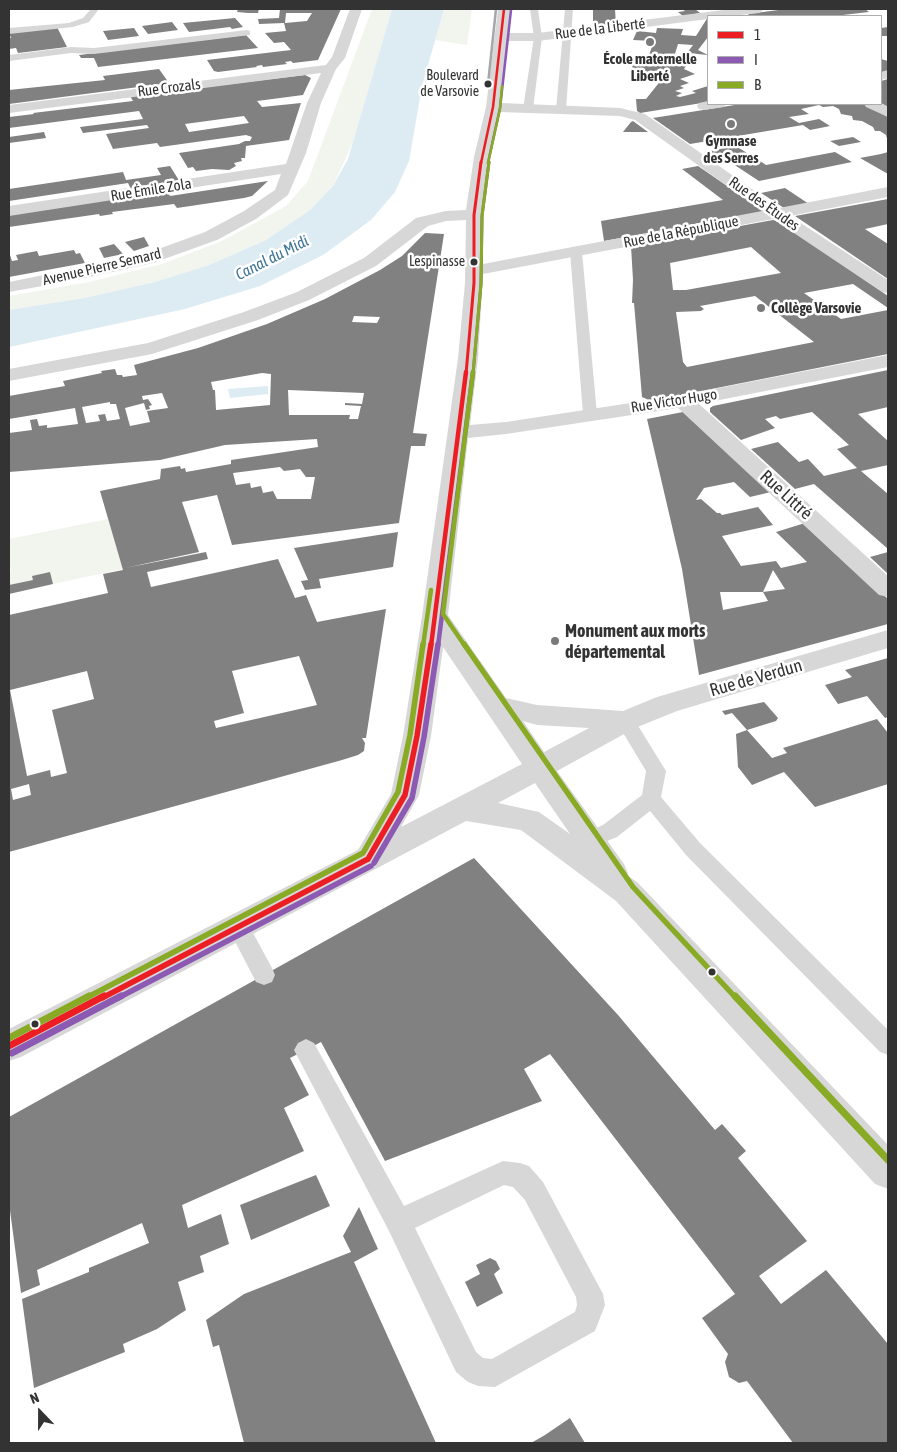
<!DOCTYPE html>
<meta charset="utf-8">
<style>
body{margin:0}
#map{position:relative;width:897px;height:1452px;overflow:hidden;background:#fff;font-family:"Asap Condensed",sans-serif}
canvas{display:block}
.frame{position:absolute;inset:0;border:10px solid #333;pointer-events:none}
.legend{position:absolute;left:707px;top:15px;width:175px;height:90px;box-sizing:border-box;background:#fff;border:1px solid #adadad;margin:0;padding:6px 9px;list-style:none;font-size:15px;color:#333}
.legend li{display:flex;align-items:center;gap:10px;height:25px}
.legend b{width:25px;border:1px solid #adadad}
.north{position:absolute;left:15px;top:1387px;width:50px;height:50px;-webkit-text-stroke:4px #fff;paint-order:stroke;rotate:338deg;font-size:14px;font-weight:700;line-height:20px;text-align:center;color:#333}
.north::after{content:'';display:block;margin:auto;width:18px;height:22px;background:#333;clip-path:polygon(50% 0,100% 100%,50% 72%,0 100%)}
</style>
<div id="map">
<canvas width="897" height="1452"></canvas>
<div class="frame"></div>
<ul class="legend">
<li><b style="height:6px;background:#ec1e23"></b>1</li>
<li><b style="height:6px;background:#8c59b3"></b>I</li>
<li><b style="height:6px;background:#88aa25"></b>B</li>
</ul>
<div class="north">N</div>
</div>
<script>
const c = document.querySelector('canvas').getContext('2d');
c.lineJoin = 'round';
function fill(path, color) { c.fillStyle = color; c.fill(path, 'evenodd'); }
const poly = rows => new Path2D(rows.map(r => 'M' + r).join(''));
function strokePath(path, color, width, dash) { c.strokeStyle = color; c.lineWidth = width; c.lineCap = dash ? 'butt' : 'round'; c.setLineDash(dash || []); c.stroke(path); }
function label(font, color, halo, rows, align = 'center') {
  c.font = font + ' "Asap Condensed",sans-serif'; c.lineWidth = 5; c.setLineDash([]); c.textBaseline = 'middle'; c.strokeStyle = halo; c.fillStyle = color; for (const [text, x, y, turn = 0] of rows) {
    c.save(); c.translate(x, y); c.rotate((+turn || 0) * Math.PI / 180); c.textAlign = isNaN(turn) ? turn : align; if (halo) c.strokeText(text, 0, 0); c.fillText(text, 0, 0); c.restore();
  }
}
const green = poly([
 [372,9,392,9,353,142,333,186,310,210,266,240,209,265,155,282,84,298,9,310,9,296,89,282,162,264,222,241,286,206,308,181],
 [444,9,472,9,467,45,435,40],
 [108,519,123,569,53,584,50,572,32,576,33,580,9,585,9,572,11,571,9,561,9,539]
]);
const water = poly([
 [392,9,444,9,422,86,409,161,395,192,371,220,323,255,260,286,185,309,9,347,9,310,84,298,155,282,209,265,266,240,310,210,333,186,348,159],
 [268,386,268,394,230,398,228,389]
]);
const building = poly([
 [238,9,259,9,258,13,248,13,237,12],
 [280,9,341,9,318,60,293,63,291,61,285,62,287,64,263,67,262,65,256,66,257,67,218,72,214,71,207,60,291,50,284,42,274,43,265,33,286,31,284,23,259,24,258,19,279,18],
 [286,13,312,13,307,21,285,23],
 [593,9,615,9,616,25,602,27,593,25],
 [682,9,695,9,700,13,683,16,678,12,685,11],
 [786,9,865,9,869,12,834,16,750,16,748,14],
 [708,17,708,37,698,50,708,55,687,53,693,45,678,44,674,57,649,55,654,41,633,40,637,31,656,33,657,28,683,29,681,35,696,36],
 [235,18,243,27,232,29,230,27,189,32,183,23],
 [172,22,178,30,148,34,142,26],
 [57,27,67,47,18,53,16,48,9,49,9,38,11,38,9,33],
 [888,27,888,36,881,36,881,28],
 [134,28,139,36,108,40,103,31],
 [246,35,258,48,98,67,94,58,81,58,79,55],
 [881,59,888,61,888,72,881,73],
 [632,62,686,66,684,69,695,74,680,79,689,83,680,86,684,88,675,91,682,93,676,96,680,97,696,93,692,91,708,86,708,102,640,113,637,111,636,99,646,99,662,79,633,76],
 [159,69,169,83,9,104,9,90,105,80,103,76],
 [305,75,311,78,303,95,257,101,262,107,301,103,289,140,246,146,245,158,241,158,242,161,234,163,236,166,229,170,212,169,196,171,193,167,188,168,179,153,239,144,245,141,250,141,252,137,246,135,160,147,157,143,113,149,106,134,149,128,147,125,83,133,80,127,143,119,139,111,9,128,9,117,34,114,33,113,133,101,130,96],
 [244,116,249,123,189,132,185,124],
 [888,79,888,107,881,103,881,81],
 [741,104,864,104,888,117,888,142,886,135,880,131,875,131,873,127,862,121,853,120,852,116,841,114,839,109,833,106,823,107,819,105,801,109,809,114,789,117,799,123,819,119,830,126,810,130,803,125,690,144,653,118],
 [633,121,648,132,623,132,631,122],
 [44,132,46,138,9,143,9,137],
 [853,137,861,142,839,146,830,141],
 [736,146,747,153,716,159,705,152],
 [835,152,852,162,759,181,730,162,754,157,766,165],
 [888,152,888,174,860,158,881,154],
 [170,166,180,182,131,189,128,183,9,201,9,189,123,172,126,180,161,175,157,168],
 [698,166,765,212,604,241,601,221,723,200,682,169],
 [268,181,252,196,244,198,177,208,174,204,112,212,113,214,100,216,99,214,9,227,9,214,167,190,170,196],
 [785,188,809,204,784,208,761,193],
 [888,199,888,224,865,229,888,244,888,279,795,216],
 [773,220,780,221,888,296,888,308,853,284,804,293,841,319,888,310,888,354,651,401,642,397,634,303,632,303,633,280,631,246],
 [751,247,781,273,686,290,673,290,670,263],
 [755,296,814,342,687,367,683,362,676,312,701,311,704,309,700,306],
 [425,233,444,234,413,433,427,434,425,446,411,446,399,523,232,545,217,495,182,502,199,552,125,568,206,552,208,559,147,572,151,587,278,559,295,598,306,595,317,622,386,609,366,738,362,738,365,743,364,751,358,755,342,760,9,852,9,615,108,593,103,574,123,570,100,491,160,479,161,469,180,466,181,469,185,468,186,472,231,464,231,460,318,447,317,439,225,445,160,460,9,472,9,433,32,430,30,420,37,419,39,426,47,425,47,428,78,424,75,408,9,419,9,396,65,386,63,381,102,373,101,371,115,369,117,375,122,375,123,377,137,375,134,365,198,348,267,324,325,299,380,270,402,256],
 [354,316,380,317,377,323,352,322],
 [262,373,271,374,270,405,216,410,215,390,213,390,211,382],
 [288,390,364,393,362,404,345,403,345,405,361,406,358,419,349,419,350,415,289,415],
 [162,393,168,408,147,411,150,422,130,426,125,408,144,403,146,410,150,409,149,406,152,405,148,399,143,400,142,396],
 [110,402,110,404,116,404,120,419,107,421,105,414,98,415,100,421,86,423,82,407],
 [280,467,284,471,300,469,306,477,315,477,311,499,277,499,273,491,263,493,261,486,251,488,250,483,236,485,233,473],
 [299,656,317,705,216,728,214,721,244,713,232,671],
 [87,671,94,699,52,710,67,773,51,777,50,770,27,776,10,690],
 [29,784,31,795,13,800,11,789],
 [144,237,149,246,134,251,125,242],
 [114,244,123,254,104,258,99,248],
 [74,250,76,254,80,253,85,263,9,277,9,252,12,261,18,260,16,255,37,251,39,256],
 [888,370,888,407,858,414,888,441,888,465,861,471,888,494,888,549,814,484,795,489,751,449,778,442,799,462,808,459,824,476,857,468,837,449,849,445,812,412,780,419,776,416,765,419,775,428,741,440,710,412,710,408,713,406],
 [688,411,771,492,750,497,734,482,704,488,696,500,701,499,717,513,720,513,722,515,758,507,773,525,722,536,741,566,776,561,781,568,807,562,776,532,805,523,888,599,888,624,699,675,682,569,647,419],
 [773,570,785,589,763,592,768,601,723,610,720,592,763,592],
 [398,532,393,567,319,579,321,588,305,590,301,581,308,580,294,548],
 [888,552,888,574,870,557],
 [50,572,53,584,9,594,9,585,33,580,32,576],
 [888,658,888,717,885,718,867,696,838,704,825,685,852,677,845,670],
 [764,702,778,718,776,721,747,730,732,713,725,715,722,711],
 [877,719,888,733,888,784,815,807,784,772,752,785,738,767,736,734,747,730,772,758,787,753,783,748],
 [474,858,618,1015,715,1130,722,1124,746,1151,738,1158,807,1241,759,1276,781,1304,826,1270,888,1344,888,1443,793,1443,747,1381,739,1383,729,1377,725,1362,728,1354,702,1318,735,1294,550,1054,524,1069,542,1101,385,1161,321,1042,290,1058,309,1095,284,1108,304,1151,182,1205,188,1228,221,1214,229,1244,200,1256,204,1272,178,1282,186,1310,157,1329,123,1344,125,1352,34,1388,22,1299,89,1272,89,1268,149,1243,142,1223,37,1270,40,1285,21,1293,9,1203,9,1117],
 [316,1175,330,1206,251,1240,240,1205],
 [359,1207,378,1249,354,1262,436,1443,244,1443,219,1345,213,1347,206,1320,244,1294,351,1252,343,1236],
 [490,1258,496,1261,500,1269,494,1274,503,1293,477,1307,465,1282,480,1274,476,1265],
 [570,1418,585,1443,531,1443,545,1435]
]);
const service = poly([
 [91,9,99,9,89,22,73,27,9,34,9,28,69,23,83,18,91,9],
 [530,9,538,9,542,37,533,109,528,112,523,109,534,37,530,9],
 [565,9,573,9,566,110,561,113,556,110,565,9],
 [247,30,250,31,250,35,94,54,71,53,9,61,9,55,71,47,94,48,247,30],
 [576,248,582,252,597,414,595,417,590,418,585,417,583,414,570,252,576,248],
 [625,714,632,716,666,771,661,797,700,843,888,1030,888,1055,880,1052,686,855,650,811,617,837,590,848,583,846,580,840,583,834,603,825,642,795,646,771,616,721,618,716,625,714],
 [238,917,246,920,272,968,275,975,272,982,264,985,256,982,227,926,230,920,238,917],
 [306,1039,314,1043,404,1206,503,1161,520,1163,529,1166,543,1182,603,1294,605,1305,595,1331,495,1387,478,1386,468,1382,456,1372,389,1231,294,1050,298,1043,306,1039],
 [504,1185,513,1187,525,1200,576,1297,577,1305,575,1312,492,1359,483,1358,476,1352,415,1228,504,1185]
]);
const minor = poly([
 [350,9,362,9,345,58,336,69,321,103,306,153,288,195,256,219,217,240,153,263,76,280,9,292,9,282,142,255,205,232,244,211,275,190,281,174,9,216,9,206,286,164,307,103,321,73,9,113,9,105,326,65,332,57,350,9],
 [498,9,510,9,508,33,538,33,732,9,765,9,759,13,731,16,708,16,708,19,538,41,507,41,501,103,620,108,645,114,779,208,888,187,888,197,790,216,888,280,888,293,882,292,773,219,483,274,478,358,470,425,506,422,683,395,888,355,888,367,699,404,888,576,888,597,879,595,678,408,506,434,468,438,448,615,506,698,537,705,623,711,657,697,888,630,888,648,677,711,635,728,557,771,624,864,628,873,627,875,638,883,888,1145,888,1189,875,1184,616,901,521,830,466,821,21,1057,9,1061,9,1029,358,850,391,794,403,736,422,616,458,358,465,283,466,220,446,221,428,226,376,266,309,300,258,320,152,354,9,381,9,369,148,343,244,312,297,292,364,258,416,218,446,211,466,210,474,157,486,107,498,9],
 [499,112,620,116,635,120,762,211,483,264,482,215,490,157,499,112],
 [443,647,522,764,401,827,419,795,431,736,443,647],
 [523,721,537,725,589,728,544,752,523,721],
 [535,783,570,834,539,812,498,803,535,783],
 [888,70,888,78,881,80,881,72,888,70],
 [708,101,708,104,726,104,724,107,704,110,699,109,697,106,699,103,708,101],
 [881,103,888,107,888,117,866,107,864,104,881,103]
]);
const bus1Far4 = poly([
 [481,163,493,107,504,9]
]);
const bus1Far3 = poly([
 [466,374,474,283,474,215,481,162]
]);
const bus1Far2 = poly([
 [431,646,466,372]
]);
const bus1Far1 = poly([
 [368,859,405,795,417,736,431,644],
 [102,998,368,859]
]);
const bus1 = poly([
 [9,1046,104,996]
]);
const bus2Far4 = poly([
 [488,163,500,108,511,10]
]);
const bus2Far3 = poly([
 [473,374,481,284,482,216,489,162]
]);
const bus2Far2 = poly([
 [438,646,473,372]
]);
const bus2Far1 = poly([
 [374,863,412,798,424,737,438,644],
 [118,998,371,866]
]);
const bus2 = poly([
 [12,1053,121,996]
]);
const bus3Far4 = poly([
 [488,163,500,109,502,86]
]);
const bus3Far3 = poly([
 [473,374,481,284,482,216,489,162]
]);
const bus3Far2 = poly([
 [423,646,431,590],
 [465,646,443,614,473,372]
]);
const bus3Far1 = poly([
 [464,644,633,887,736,998],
 [86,998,363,853,398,792,410,735,423,644]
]);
const bus3 = poly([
 [735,996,888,1160],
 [9,1038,89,996]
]);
const bus4 = poly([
 [488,84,496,9]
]);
const markers = [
 [650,42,5,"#7a7a7a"],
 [488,84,4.5,"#333"],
 [731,124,5,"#7a7a7a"],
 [474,262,4.5,"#333"],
 [761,308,5,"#7a7a7a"],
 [555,641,5,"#7a7a7a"],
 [712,972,4.5,"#333"],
 [35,1024,4.5,"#333"]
];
const farBusnames = [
 ["Boulevard",479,76],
 ["de Varsovie",479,92],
 ["Lespinasse",465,262]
];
const farStreetnames = [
 ["Rue de la Liberté",600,29,-7],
 ["Rue Crozals",169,88,-7],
 ["Rue Émile Zola",151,190,-9],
 ["Rue des Études",764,204,35],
 ["Rue de la République",681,232,-11],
 ["Avenue Pierre Semard",102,267,-13],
 ["Rue Victor Hugo",674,401,-9]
];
const farPoinames = [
 ["École maternelle",650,59],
 ["Liberté",650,76],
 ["Gymnase",731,141],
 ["des Serres",731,158],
 ["Collège Varsovie",771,308,"left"]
];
const farWaternames = [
 ["Canal du Midi",272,258,-27]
];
const streetNames = [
 ["Rue Littré",786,495,42],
 ["Rue de Verdun",756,678,-16]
];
const poiNames = [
 ["Monument aux morts",565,631],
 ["départemental",565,652]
];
fill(green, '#f1f5ed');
fill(water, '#ddebf3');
fill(building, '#818181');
fill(service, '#d7d7d7');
fill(minor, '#d7d7d7');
strokePath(bus1Far4, '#ec1e23', 2.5);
strokePath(bus1Far3, '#ec1e23', 3);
strokePath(bus1Far2, '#ec1e23', 4.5);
strokePath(bus1Far1, '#ec1e23', 5.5);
strokePath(bus1, '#ec1e23', 7);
strokePath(bus2Far4, '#8c59b3', 2.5);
strokePath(bus2Far3, '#8c59b3', 3);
strokePath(bus2Far2, '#8c59b3', 4.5);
strokePath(bus2Far1, '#8c59b3', 5.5);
strokePath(bus2, '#8c59b3', 7);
strokePath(bus3Far4, '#88aa25', 2.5);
strokePath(bus3Far3, '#88aa25', 3);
strokePath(bus3Far2, '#88aa25', 4.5);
strokePath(bus3Far1, '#88aa25', 5.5);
strokePath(bus3, '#88aa25', 7);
strokePath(bus4, '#a6a7ab', 2.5);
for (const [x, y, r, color] of markers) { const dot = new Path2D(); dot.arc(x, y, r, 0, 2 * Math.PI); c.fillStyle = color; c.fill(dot); strokePath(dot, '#fff', 2); }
label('14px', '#333', '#fff', farBusnames, 'right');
label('15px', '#333', '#fff', farStreetnames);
label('bold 15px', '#333', '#fff', farPoinames);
label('italic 16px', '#3f7597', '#fff', farWaternames);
label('18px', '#333', '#fff', streetNames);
label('bold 18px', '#333', '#fff', poiNames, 'left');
</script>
